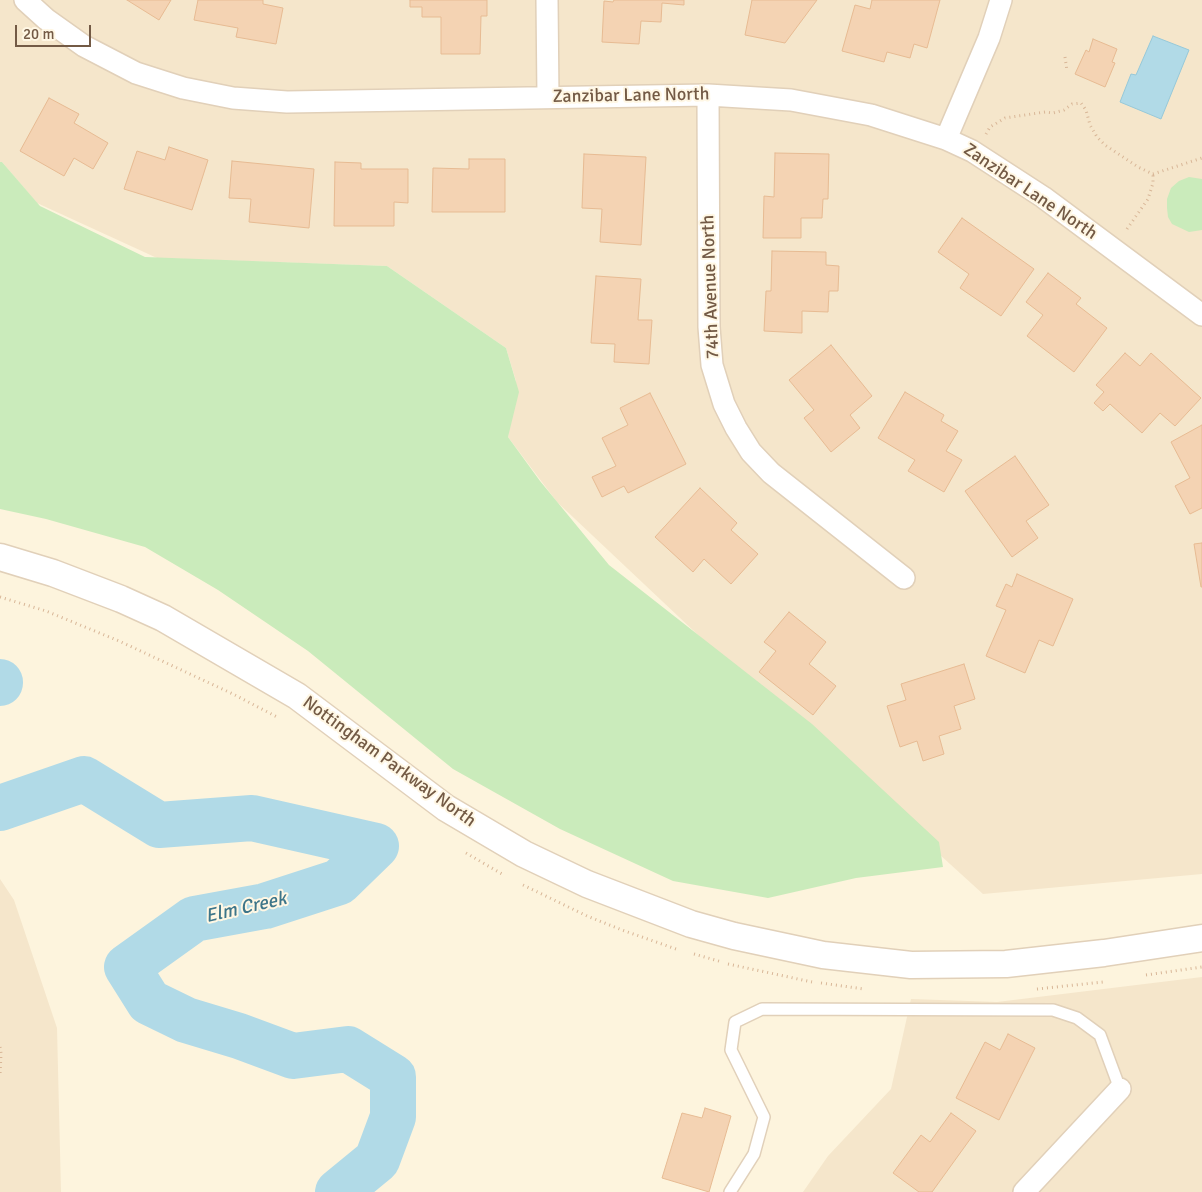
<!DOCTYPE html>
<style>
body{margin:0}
#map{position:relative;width:1202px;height:1192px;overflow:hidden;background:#fdf4dd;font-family:Signika,sans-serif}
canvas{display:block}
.scale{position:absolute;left:15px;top:25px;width:76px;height:22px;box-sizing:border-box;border:2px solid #735a45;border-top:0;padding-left:6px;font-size:15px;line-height:18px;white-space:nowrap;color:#735a45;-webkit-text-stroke:4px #fff7e4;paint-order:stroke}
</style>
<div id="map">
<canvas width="1202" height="1192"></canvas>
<div class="scale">20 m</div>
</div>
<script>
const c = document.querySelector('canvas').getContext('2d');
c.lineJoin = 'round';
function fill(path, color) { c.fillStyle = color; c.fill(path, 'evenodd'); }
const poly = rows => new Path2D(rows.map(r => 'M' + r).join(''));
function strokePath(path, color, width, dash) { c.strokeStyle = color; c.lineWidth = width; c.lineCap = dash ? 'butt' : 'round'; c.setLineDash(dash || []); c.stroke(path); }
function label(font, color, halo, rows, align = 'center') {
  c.font = font + ' Signika,sans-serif'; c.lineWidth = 4; c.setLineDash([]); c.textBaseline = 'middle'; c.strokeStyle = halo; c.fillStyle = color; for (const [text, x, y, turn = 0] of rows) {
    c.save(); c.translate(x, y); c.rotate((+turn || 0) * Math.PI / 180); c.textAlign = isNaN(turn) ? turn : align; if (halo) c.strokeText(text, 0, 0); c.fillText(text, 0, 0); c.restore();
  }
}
const residential = poly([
 [0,0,1202,0,1202,874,983,894,697,634,557,502,508,437,516,381,506,348,387,266,157,258,37,203,2,162,0,162],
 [0,879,14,900,57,1028,61,1192,0,1192],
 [1202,977,1202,1192,803,1192,828,1156,891,1089,911,999,997,1002]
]);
const green = poly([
 [0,162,2,162,40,206,145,257,387,266,506,348,519,392,508,437,540,481,609,565,812,724,939,842,943,867,856,878,768,898,673,881,560,829,453,769,308,651,218,590,145,547,46,519,0,509],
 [1189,177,1202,179,1202,230,1189,232,1172,224,1168,217,1167,208,1167,199,1171,188,1179,181]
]);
const water = poly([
 [1153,36,1189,50,1161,119,1120,102,1131,74,1136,75,1153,36]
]);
const river = poly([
 [0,682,0,683],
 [0,808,84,779,159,825,252,818,376,846,339,882,265,906,194,919,127,967,149,1002,186,1020,239,1036,293,1056,348,1049,393,1077,393,1117,377,1160,338,1192]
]);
const building = poly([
 [127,0,171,0,159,20,127,0],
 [198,0,263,0,263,4,283,8,276,44,236,37,238,28,194,20,198,0],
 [410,0,487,0,487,16,481,16,480,54,441,54,441,17,422,17,422,7,410,7,410,0],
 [614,0,684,0,684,5,662,3,661,22,641,21,639,44,602,42,604,1,613,2,614,0],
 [752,0,817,0,785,43,745,35,752,0],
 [872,0,940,0,927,48,914,44,910,58,887,52,884,62,842,51,855,5,870,9,872,0],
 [1093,39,1117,49,1112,62,1115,63,1105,87,1075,74,1086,50,1089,52,1093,39],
 [49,98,79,114,74,123,108,143,93,169,74,158,64,176,20,151,49,98],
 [169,147,208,160,192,210,124,189,137,151,165,160,169,147],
 [775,153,829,154,828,199,823,199,822,218,801,218,801,238,763,238,764,196,774,197,775,153],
 [584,154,646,157,641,245,600,242,602,209,582,208,584,154],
 [469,159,505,159,505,212,432,212,433,168,469,169,469,159],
 [232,161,314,169,309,228,249,222,251,199,229,198,232,161],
 [335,162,361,163,361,169,408,169,408,203,394,202,394,226,334,226,335,162],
 [962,218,1034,269,1001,316,960,288,969,274,938,252,962,218],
 [772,251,826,252,826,265,839,266,838,291,829,291,828,312,802,311,802,333,764,331,766,291,771,291,772,251],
 [1048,273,1081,298,1076,304,1107,328,1074,372,1027,336,1043,315,1026,302,1048,273],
 [596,276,641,279,638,320,652,320,649,364,614,362,615,344,591,343,596,276],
 [831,345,872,396,850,415,860,428,831,452,804,418,814,410,789,380,831,345],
 [1125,353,1140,366,1151,353,1201,398,1175,426,1160,413,1142,433,1110,404,1103,411,1094,403,1104,392,1096,385,1125,353],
 [905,392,944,415,941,421,958,431,946,451,962,460,944,492,908,471,915,460,878,438,905,392],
 [650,393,686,464,628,493,624,486,602,497,592,477,616,466,602,438,628,425,620,408,650,393],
 [1202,425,1202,508,1190,514,1175,486,1190,478,1171,442,1202,425],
 [1015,456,1049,505,1026,521,1038,538,1012,557,965,491,1015,456],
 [700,488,737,523,731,530,758,554,731,584,704,559,693,572,655,537,700,488],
 [1202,543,1202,587,1201,587,1194,544,1202,543],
 [1017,574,1073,599,1053,646,1039,640,1025,673,986,656,1006,610,996,606,1006,584,1012,587,1017,574],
 [789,612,826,642,809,664,836,686,813,715,759,672,776,651,764,642,789,612],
 [964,664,975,699,954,706,961,729,939,736,944,754,923,761,917,741,900,747,887,706,906,700,901,684,964,664],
 [1008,1034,1035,1048,999,1120,956,1098,985,1042,1000,1050,1008,1034],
 [705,1108,731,1116,709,1192,662,1178,682,1113,702,1118,705,1108],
 [951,1113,976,1131,932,1192,919,1192,893,1173,921,1135,930,1142,951,1113]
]);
const path = poly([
 [1065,57,1067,71],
 [986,134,990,127,1005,118,1045,112,1053,113,1064,110,1072,104,1081,103,1086,110,1090,125,1097,137,1105,145,1138,167,1153,174,1202,158],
 [1127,229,1148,199,1153,183,1153,174],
 [0,597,46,611,119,641,233,694,279,718],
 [466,853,502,874],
 [523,885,587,916,622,930,676,949],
 [694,954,722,962],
 [728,964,812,982],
 [1146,975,1202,967],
 [821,983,864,989],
 [1037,989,1103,982],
 [0,1047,1,1053,0,1075]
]);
const service = poly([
 [730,1192,754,1154,764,1117,731,1050,735,1022,762,1009,1053,1010,1077,1018,1100,1035,1120,1089]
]);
const minor = poly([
 [25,0,46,19,84,46,136,73,183,88,233,98,287,102,708,95,791,100,871,115,946,139,972,151,1043,197,1202,315],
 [547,0,548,97],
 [708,95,709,327,712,365,724,404,736,428,751,452,771,473,904,578],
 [946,139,989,38,1001,0],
 [1024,1192,1120,1089]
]);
const tertiary = poly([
 [0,557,53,573,121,599,163,618,297,696,446,808,524,854,587,884,691,924,734,936,823,955,911,965,1006,964,1104,953,1202,938]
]);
const streetNames = [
 ["Zanzibar Lane North",631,96,-1],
 ["Zanzibar Lane North",1030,192,34],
 ["74th Avenue North",711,287,-92],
 ["Nottingham Parkway North",389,762,36]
];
const waterNames = [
 ["Elm Creek",246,908,-13]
];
fill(residential, '#f5e6cb');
fill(green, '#caebbb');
fill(water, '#b1dae7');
strokePath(water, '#97c9d9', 1);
strokePath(river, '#b1dae7', 46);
fill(building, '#f4d3b3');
strokePath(building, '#e7bb93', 1);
strokePath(service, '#e1d0b9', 14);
strokePath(minor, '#e1d0b9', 24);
strokePath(tertiary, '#e1d0b9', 29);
strokePath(path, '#d8b697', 3, [1, 4]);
strokePath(service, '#fff', 11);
strokePath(minor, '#fff', 21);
strokePath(tertiary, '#fff', 26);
label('18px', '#735a45', '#fff7e4', streetNames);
label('italic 19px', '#3d7589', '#fff7e4', waterNames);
</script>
